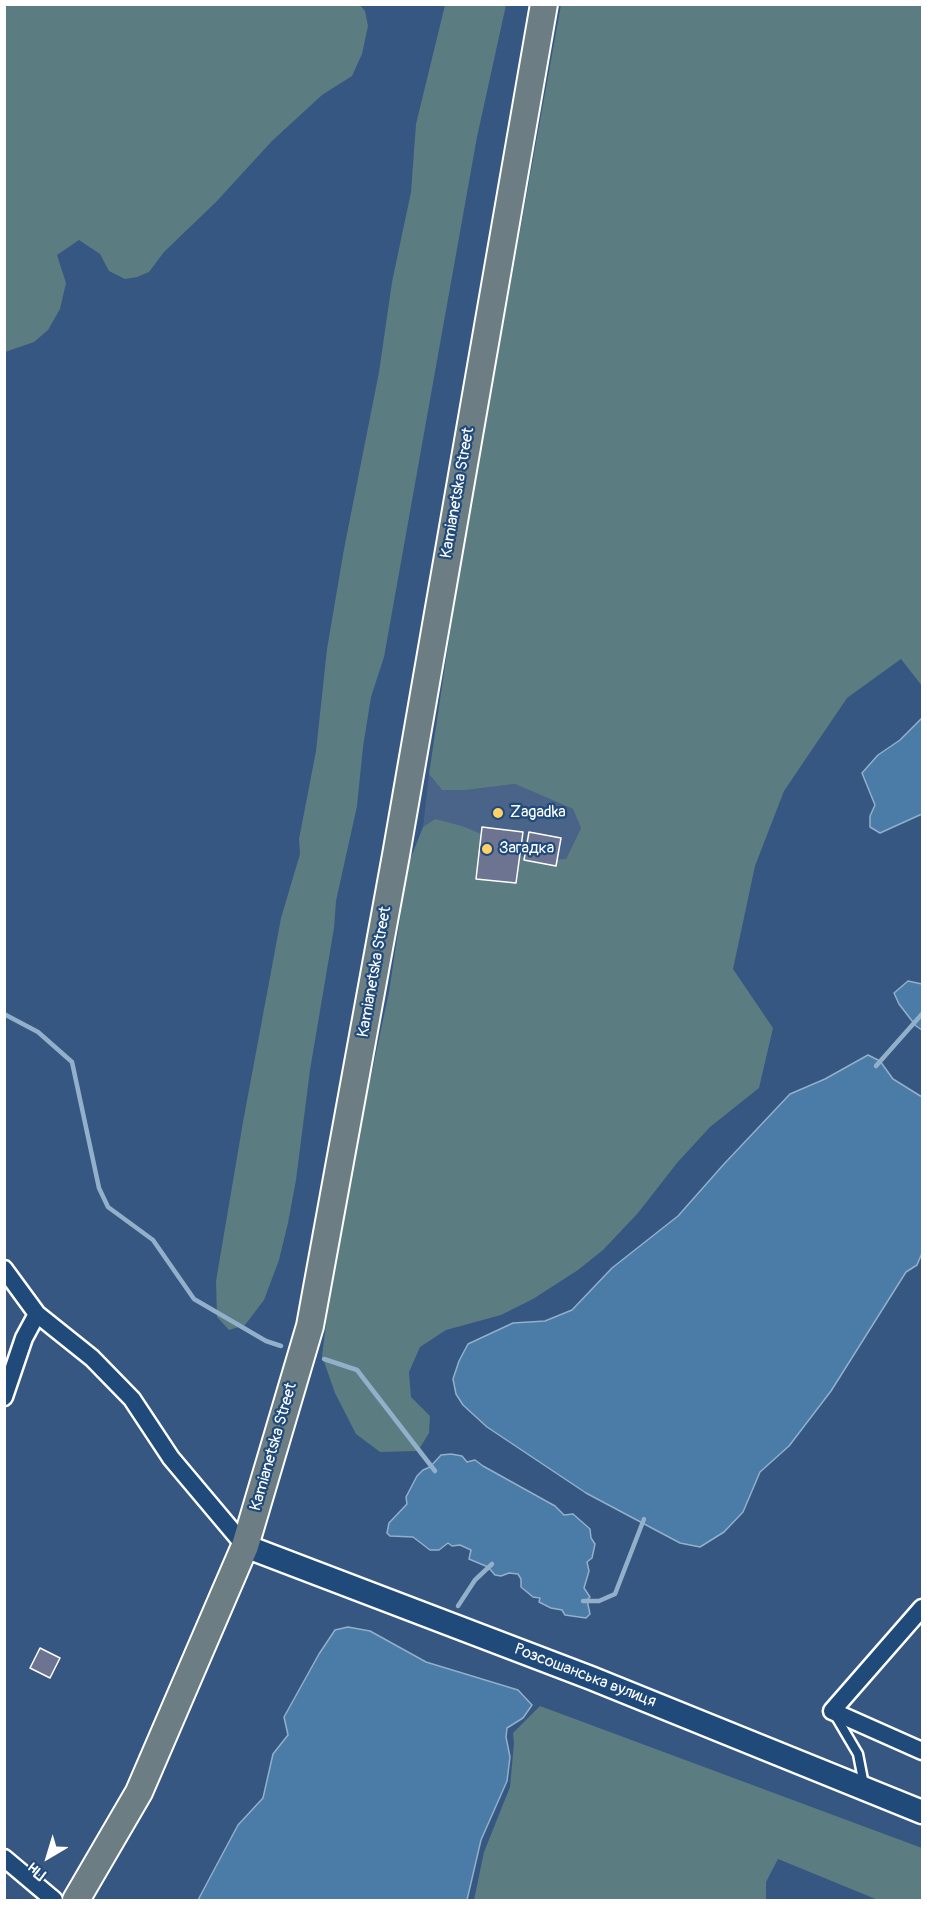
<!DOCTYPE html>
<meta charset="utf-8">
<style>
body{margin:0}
#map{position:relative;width:927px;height:1905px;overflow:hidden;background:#365781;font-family:Pangolin,sans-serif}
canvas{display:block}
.frame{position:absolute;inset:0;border:6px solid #fff;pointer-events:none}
.north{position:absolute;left:18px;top:1827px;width:60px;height:60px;-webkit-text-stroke:4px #1f4a7a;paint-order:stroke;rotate:218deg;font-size:16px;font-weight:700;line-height:24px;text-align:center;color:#fff}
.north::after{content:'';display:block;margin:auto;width:21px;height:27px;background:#fff;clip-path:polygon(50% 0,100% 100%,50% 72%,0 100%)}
</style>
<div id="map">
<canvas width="927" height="1905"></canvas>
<div class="frame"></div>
<div class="north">Пн</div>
</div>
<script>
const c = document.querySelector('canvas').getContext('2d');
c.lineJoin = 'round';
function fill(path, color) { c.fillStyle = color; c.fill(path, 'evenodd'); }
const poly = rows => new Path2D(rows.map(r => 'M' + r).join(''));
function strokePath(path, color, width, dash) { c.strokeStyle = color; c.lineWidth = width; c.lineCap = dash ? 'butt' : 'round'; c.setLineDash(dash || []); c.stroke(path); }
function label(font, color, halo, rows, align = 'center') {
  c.font = font + ' Pangolin,sans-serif'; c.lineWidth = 4.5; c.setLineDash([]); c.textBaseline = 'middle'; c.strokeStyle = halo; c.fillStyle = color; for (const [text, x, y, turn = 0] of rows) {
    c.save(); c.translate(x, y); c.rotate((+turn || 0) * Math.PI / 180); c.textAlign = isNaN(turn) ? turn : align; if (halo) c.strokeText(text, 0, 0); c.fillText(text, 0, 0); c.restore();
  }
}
const built = poly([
 [429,774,442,790,466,790,515,784,573,809,581,828,566,859,538,860,503,852,435,819,423,827]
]);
const green = poly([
 [5,4,360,5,365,11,368,26,362,54,352,76,322,95,272,141,216,202,164,252,149,272,137,277,125,279,109,271,100,254,79,240,57,255,66,283,60,309,48,330,34,342,5,352],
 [445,5,506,5,477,137,384,657,371,697,363,747,357,806,336,901,334,928,310,1070,296,1180,288,1223,279,1260,264,1300,245,1325,229,1330,217,1317,216,1281,243,1122,281,918,300,854,299,839,316,751,327,649,344,549,379,372,392,282,411,192,416,124],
 [561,5,922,5,922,686,901,659,847,698,784,791,755,866,733,969,773,1028,759,1088,710,1127,677,1163,638,1213,603,1250,578,1270,533,1299,501,1315,446,1330,420,1347,409,1372,411,1397,430,1416,429,1433,418,1451,380,1452,356,1434,335,1393,322,1356,338,1231,389,992,408,865,423,827,435,819,462,826,479,833,503,852,538,860,566,859,581,828,573,809,515,784,466,790,442,790,429,774,462,551],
 [540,1706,922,1848,922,1900,878,1900,778,1859,766,1882,766,1900,474,1900,484,1852,510,1787,514,1743,513,1733]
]);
const water = poly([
 [922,718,922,814,880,833,870,827,870,816,875,805,862,773,878,755,900,740,922,718],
 [908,981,922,984,922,1030,916,1026,899,1004,894,993,908,981],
 [868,1055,880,1061,893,1079,922,1097,922,1253,917,1265,906,1272,831,1391,789,1446,760,1472,743,1512,724,1532,700,1547,680,1543,586,1493,487,1427,463,1405,456,1394,453,1379,459,1361,468,1344,513,1323,545,1321,572,1310,612,1268,678,1216,724,1164,790,1094,825,1079,868,1055],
 [451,1454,462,1456,467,1462,475,1460,483,1466,555,1506,564,1515,573,1514,590,1529,591,1538,595,1544,592,1558,587,1562,589,1571,584,1588,590,1597,587,1600,590,1614,586,1618,565,1615,562,1610,551,1608,539,1602,540,1598,533,1597,521,1587,521,1579,518,1574,509,1573,501,1576,495,1575,488,1567,469,1559,471,1550,460,1545,452,1546,448,1543,439,1550,430,1550,413,1537,390,1536,387,1533,389,1523,407,1504,406,1497,417,1476,423,1470,430,1467,441,1455,451,1454],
 [348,1627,370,1631,426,1662,518,1690,532,1705,523,1718,507,1728,506,1737,510,1757,507,1781,481,1840,467,1900,198,1900,238,1825,263,1798,273,1754,288,1735,284,1717,319,1654,335,1630,348,1627]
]);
const stream = poly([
 [4,1014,38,1032,72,1062,99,1188,108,1207,153,1240,194,1299,266,1341,281,1346],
 [876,1066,922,1014],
 [324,1359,357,1370,435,1471],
 [583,1601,599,1601,615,1594,644,1519],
 [458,1606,475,1580,492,1564]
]);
const building = poly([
 [482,827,523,832,516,883,476,879,482,827],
 [529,832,561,838,556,866,524,860,529,832],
 [40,1648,60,1658,50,1678,30,1668,40,1648]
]);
const lane = poly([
 [835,1715,858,1754,864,1785]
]);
const street = poly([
 [4,1269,37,1314,92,1358,132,1399,171,1458,245,1546],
 [4,1397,24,1338,37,1314],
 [922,1608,832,1711,922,1751],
 [4,1858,54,1900]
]);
const secondary = poly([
 [245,1546,591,1678,922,1812]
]);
const primary = poly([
 [76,1900,139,1792,245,1546,310,1326,396,855,544,4]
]);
const markers = [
 [498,813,6,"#ffd166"],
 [487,849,6,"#ffd166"]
];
const streetNames = [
 ["Kamianetska Street",458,493,-80],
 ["Kamianetska Street",375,972,-80],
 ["Kamianetska Street",274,1447,-74],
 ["Розсошанська вулиця",585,1676,21]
];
const poiNames = [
 ["Zagadka",510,813],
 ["Загадка",499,849]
];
fill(built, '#4a6388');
fill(green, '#5b7c80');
fill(water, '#4a7ca7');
strokePath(water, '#92b0ca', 1.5);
strokePath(stream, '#92b0ca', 4.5);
fill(building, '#6d7492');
strokePath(building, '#fff', 1.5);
strokePath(lane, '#fff', 13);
strokePath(street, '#fff', 21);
strokePath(secondary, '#fff', 27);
strokePath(primary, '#fff', 30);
strokePath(lane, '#1f4a7a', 8);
strokePath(street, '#1f4a7a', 16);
strokePath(secondary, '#1f4a7a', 22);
strokePath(primary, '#6c7e84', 26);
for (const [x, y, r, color] of markers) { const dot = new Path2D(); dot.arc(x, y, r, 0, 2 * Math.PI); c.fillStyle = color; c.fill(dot); strokePath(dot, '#1f4a7a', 2); }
label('16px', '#fff', '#1f4a7a', streetNames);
label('16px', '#fff', '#1f4a7a', poiNames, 'left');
</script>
